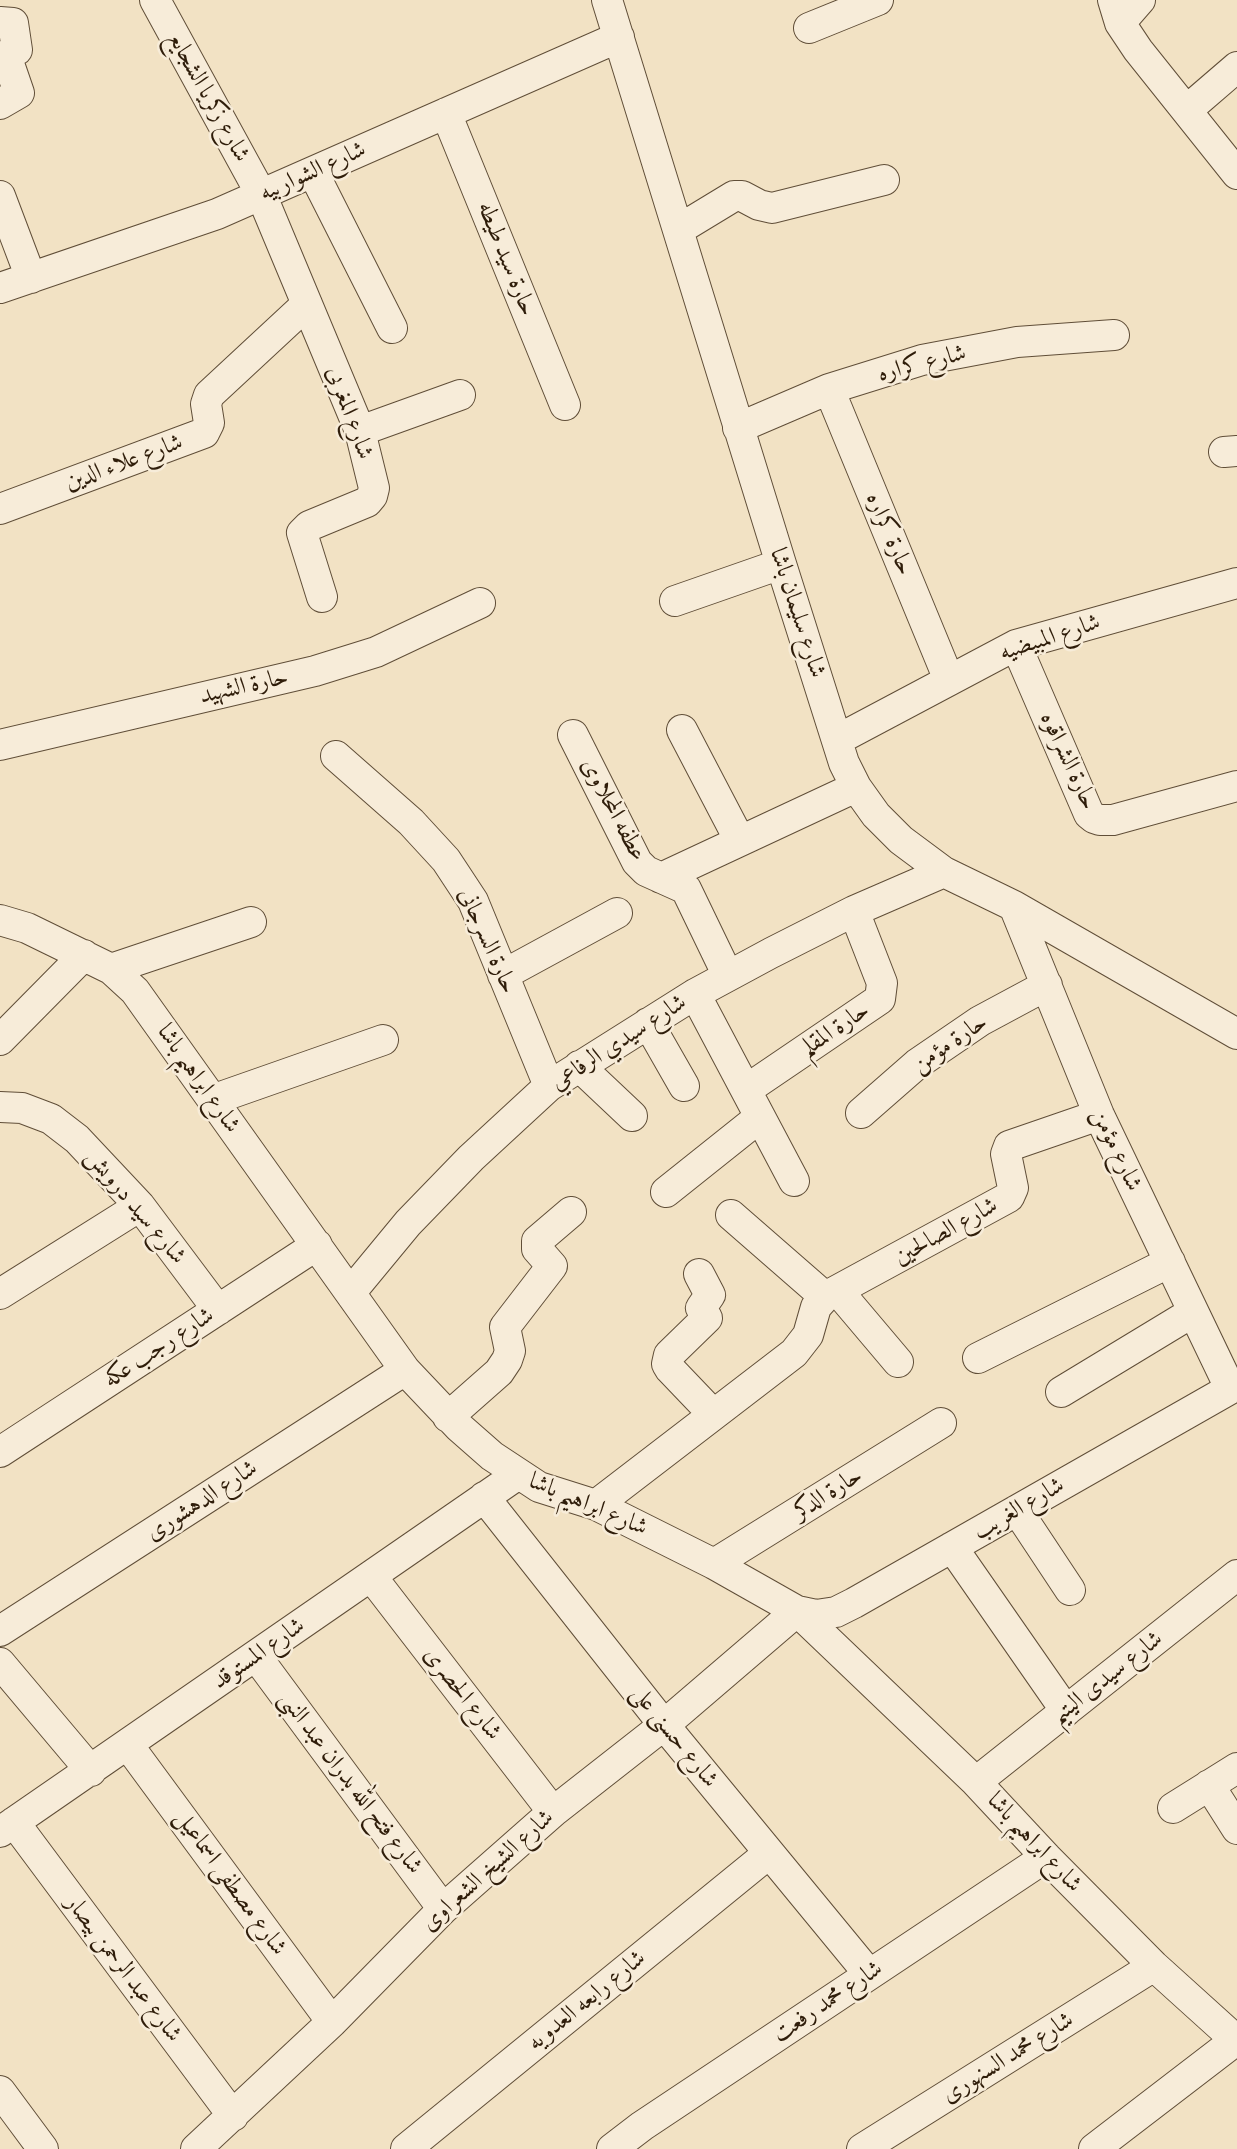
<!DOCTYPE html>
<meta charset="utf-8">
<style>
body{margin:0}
canvas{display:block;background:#f2e2c4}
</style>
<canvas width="1237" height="2149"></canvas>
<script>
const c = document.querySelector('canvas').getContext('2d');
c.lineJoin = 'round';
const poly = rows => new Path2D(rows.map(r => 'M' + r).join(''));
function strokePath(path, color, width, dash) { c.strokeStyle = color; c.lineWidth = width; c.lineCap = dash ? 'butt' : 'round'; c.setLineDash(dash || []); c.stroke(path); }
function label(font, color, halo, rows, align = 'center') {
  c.font = font + ' Alegreya,Amiri,serif'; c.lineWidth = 5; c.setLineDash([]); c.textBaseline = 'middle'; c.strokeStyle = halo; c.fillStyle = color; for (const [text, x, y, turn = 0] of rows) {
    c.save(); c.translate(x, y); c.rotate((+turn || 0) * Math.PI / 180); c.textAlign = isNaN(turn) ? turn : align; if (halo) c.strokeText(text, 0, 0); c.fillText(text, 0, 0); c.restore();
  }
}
const minor = poly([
 [155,0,261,194,360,431,374,488,372,496,367,502,309,526,302,533,322,597],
 [607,0,781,564,844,763,856,787,876,815,901,840,944,872,1014,906,1237,1034],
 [1113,0,1120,23,1138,50,1237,174],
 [0,22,13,23,17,50,6,55,19,93,0,104],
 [1120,23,1140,0],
 [809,28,878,0],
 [1187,110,1237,67],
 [446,113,565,405],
 [313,172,392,328],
 [0,196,31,278],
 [678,230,734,196,742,196,759,205,772,208,884,180],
 [0,288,217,214,619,37],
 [829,389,949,680],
 [738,428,829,389,922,360,1017,342,1114,335],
 [360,431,460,395],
 [1224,452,1237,451],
 [0,509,204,433,209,423,206,404,209,395,307,304],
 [675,601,781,564],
 [1016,645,1089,814,1094,818,1100,820,1113,820,1237,786],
 [682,730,740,841],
 [573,735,637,862,646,871,686,889,728,976],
 [837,740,1016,645,1237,583],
 [0,745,315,671,376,652,480,603],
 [336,756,411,822,446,860,473,901,549,1086],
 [661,878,856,787],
 [1014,906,1099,1115,1230,1388],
 [0,920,27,928,111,969,135,991,405,1370,459,1427,492,1456,539,1487,596,1505,714,1564,797,1611,976,1782,1046,1857,1154,1966,1237,2041],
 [111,969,251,922],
 [503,975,617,913],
 [695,994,794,1181],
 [648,1023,684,1086],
 [0,1040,84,955],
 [579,1066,632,1116],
 [746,1090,880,999,882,983,854,911],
 [212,1100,383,1040],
 [0,1107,22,1108,51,1119,77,1139,140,1206,218,1310],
 [861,1113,917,1064,980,1021,1047,985],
 [666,1192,760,1117],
 [731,1215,825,1297],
 [699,1274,710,1295,701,1308,707,1318,669,1355,667,1364,670,1369,713,1414],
 [838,1291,898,1362],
 [351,1292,408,1223,471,1158,549,1086,695,994,771,953,854,911,944,872],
 [0,1294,140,1206],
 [978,1358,1170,1262],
 [1061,1392,1193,1312],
 [448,1417,499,1372,507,1360,510,1351,505,1327,552,1266,537,1249,537,1241,571,1212],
 [0,1452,317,1245],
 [484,1497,664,1725,869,1974],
 [596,1505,794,1353,808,1335,816,1307,825,1297,1009,1197,1013,1188,1006,1154,1009,1146,1099,1115],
 [1017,1510,1070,1590],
 [952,1547,1066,1711],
 [714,1564,941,1423],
 [371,1576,553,1812],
 [0,1631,405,1370],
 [256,1656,443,1909],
 [0,1663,91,1771],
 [128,1745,332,2022],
 [976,1782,1237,1575],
 [1209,1785,1237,1829],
 [1173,1808,1237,1768],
 [14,1822,233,2116],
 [0,1832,517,1475],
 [0,2091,43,2149],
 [196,2149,332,2022,443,1909,553,1812,664,1725,797,1611,816,1615,836,1612,854,1603,1237,1385],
 [406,2149,768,1854],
 [612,2149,642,2126,1046,1857],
 [862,2149,1154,1966],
 [1094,2149,1236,2040]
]);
const streetNames = [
 ["شارع زكريا الشجايع",208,97,61],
 ["شارع الشواربيه",313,172,-24],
 ["حارة سيد طيطه",506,259,68],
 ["شارع كراره",922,364,-14],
 ["شارع المغربى",349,413,70],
 ["شارع علاء الدين",124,463,-20],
 ["حارة كراره",889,534,67],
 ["شارع سليمان باشا",797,613,72],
 ["شارع المبيضيه",1050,638,-18],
 ["حارة الشهيد",244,687,-13],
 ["حارة الشراقوه",1068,761,65],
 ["عطفه المحلاوى",613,810,62],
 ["حارة السرجانى",487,941,66],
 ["حارة المقلم",835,1030,-34],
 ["شارع سيدي الرفاعي",619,1043,-33],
 ["حارة مؤمن",950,1044,-34],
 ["شارع ابراهيم باشا",198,1079,55],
 ["شارع مؤمن",1116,1150,65],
 ["شارع سيد درويش",135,1207,50],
 ["شارع الصالحين",946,1232,-29],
 ["شارع رجب عكه",159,1348,-33],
 ["حارة الدكر",828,1494,-32],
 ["شارع الدهشورى",202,1501,-33],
 ["شارع ابراهيم باشا",588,1505,23],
 ["شارع الغريب",1019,1509,-30],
 ["شارع المستوقد",259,1654,-35],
 ["شارع سيدى اليتيم",1107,1678,-38],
 ["شارع الحصرى",462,1694,52],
 ["شارع حسنى على",674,1737,51],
 ["شارع فتح الله بدران عبد النبى",350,1783,53],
 ["شارع ابراهيم باشا",1034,1843,47],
 ["شارع الشيخ الشعراوى",488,1871,-42],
 ["شارع مصطفى اسماعيل",230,1883,54],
 ["شارع عبد الرحمن بيصار",123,1969,53],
 ["شارع رابعه العدويه",587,2001,-39],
 ["شارع محمد رفعت",828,2002,-34],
 ["شارع محمد السنهورى",1008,2058,-32]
];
strokePath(minor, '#604e38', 32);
strokePath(minor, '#f7ecd9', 30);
label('24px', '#2f1d0a', '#f7ecd9', streetNames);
</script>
